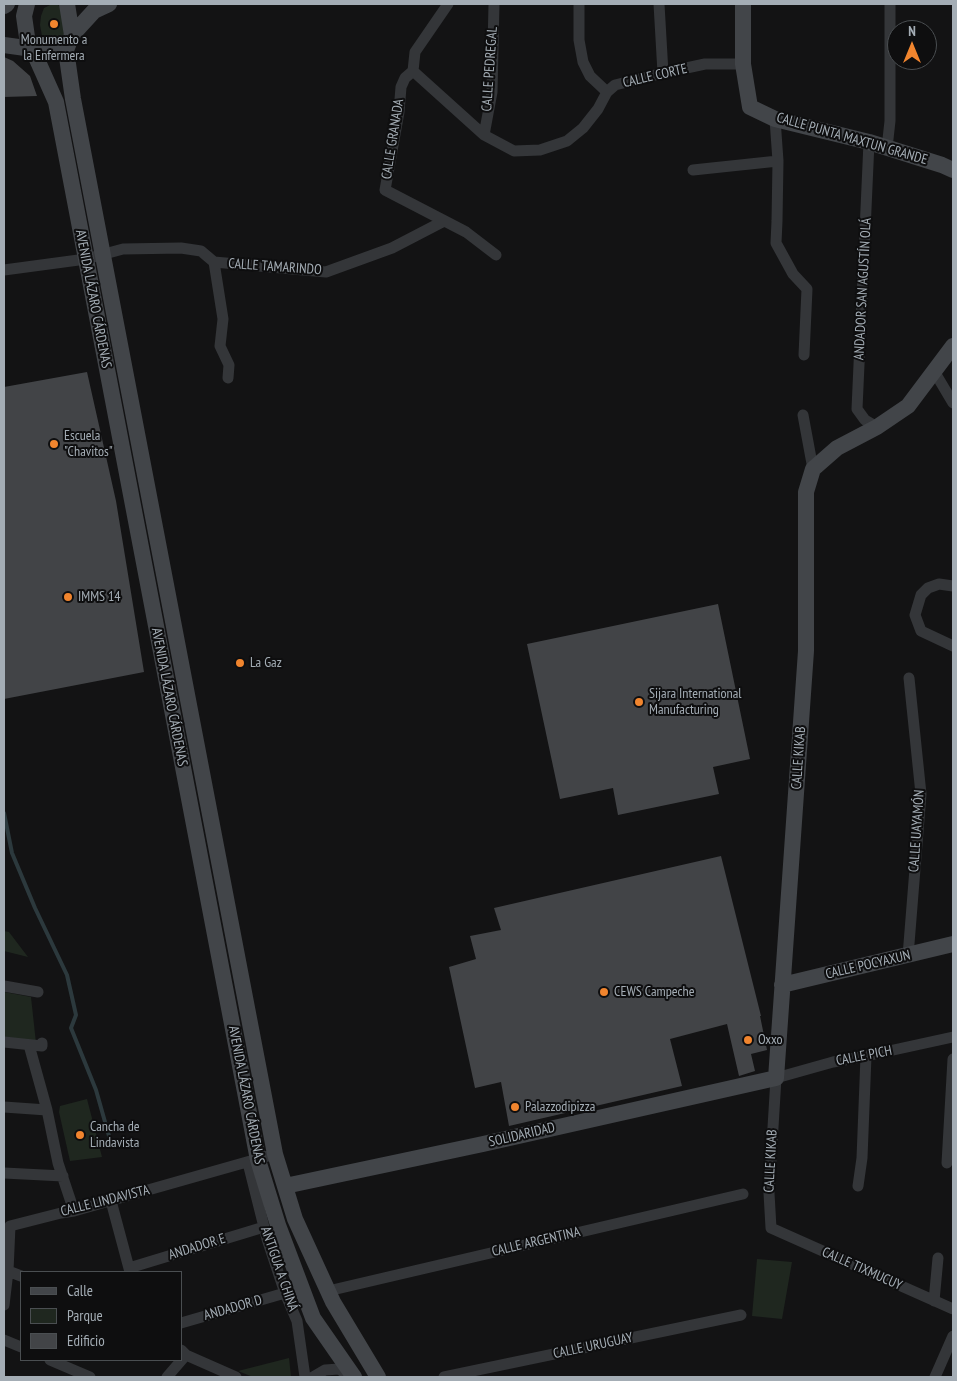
<!DOCTYPE html>
<meta charset="utf-8">
<style>
body{margin:0}
#map{position:relative;width:957px;height:1381px;overflow:hidden;background:#131314;font-family:"PT Sans Narrow",sans-serif}
canvas{display:block}
.frame{position:absolute;inset:0;border:5px solid #a4adb5;pointer-events:none}
.legend{position:absolute;left:20px;top:1271px;width:162px;height:90px;box-sizing:border-box;background:#0e0e0f;border:1px solid #4a4e51;margin:0;padding:6px 9px;list-style:none;font-size:15px;color:#a4adb5}
.legend li{display:flex;align-items:center;gap:10px;height:25px}
.legend b{width:25px;border:1px solid #4a4e51}
.north{position:absolute;left:887px;top:20px;width:50px;height:50px;box-sizing:border-box;background:#0e0e0f;border:1px solid #4a4e51;border-radius:50%;rotate:0deg;font-size:14px;font-weight:700;line-height:20px;text-align:center;color:#a4adb5}
.north::after{content:'';display:block;margin:auto;width:18px;height:22px;background:#f1852e;clip-path:polygon(50% 0,100% 100%,50% 72%,0 100%)}
</style>
<div id="map">
<canvas width="957" height="1381"></canvas>
<div class="frame"></div>
<ul class="legend">
<li><b style="height:6px;background:#424549"></b>Calle</li>
<li><b style="height:14px;background:#1f271f"></b>Parque</li>
<li><b style="height:14px;background:#424447"></b>Edificio</li>
</ul>
<div class="north">N</div>
</div>
<script>
const c = document.querySelector('canvas').getContext('2d');
c.lineJoin = 'round';
function fill(path, color) { c.fillStyle = color; c.fill(path, 'evenodd'); }
const poly = rows => new Path2D(rows.map(r => 'M' + r).join(''));
function strokePath(path, color, width, dash) { c.strokeStyle = color; c.lineWidth = width; c.lineCap = dash ? 'butt' : 'round'; c.setLineDash(dash || []); c.stroke(path); }
function label(font, color, halo, rows, align = 'center') {
  c.font = font + ' "PT Sans Narrow",sans-serif'; c.lineWidth = 4; c.setLineDash([]); c.textBaseline = 'middle'; c.strokeStyle = halo; c.fillStyle = color; for (const [text, x, y, turn = 0] of rows) {
    c.save(); c.translate(x, y); c.rotate((+turn || 0) * Math.PI / 180); c.textAlign = isNaN(turn) ? turn : align; if (halo) c.strokeText(text, 0, 0); c.fillText(text, 0, 0); c.restore();
  }
}
const green = poly([
 [50,5,58,5,64,10,64,36,60,40,52,41,47,40,42,36,40,25,41,16,44,8],
 [4,931,9,932,28,957,4,951],
 [4,992,31,997,36,1043,4,1037],
 [87,1099,102,1157,70,1161,59,1112,60,1106],
 [757,1259,792,1262,782,1319,752,1316],
 [289,1358,291,1377,253,1377,238,1371]
]);
const stream = poly([
 [4,813,12,853,35,908,67,975,76,1015,71,1028,96,1090,109,1136]
]);
const building = poly([
 [4,57,13,61,30,76,37,96,4,97],
 [87,372,116,501,144,672,4,699,4,387],
 [718,604,750,759,713,767,719,794,618,815,613,788,560,799,527,644],
 [721,856,761,1016,760,1016,767,1050,751,1054,755,1071,739,1076,727,1024,670,1039,682,1086,509,1126,501,1082,475,1088,449,967,476,959,470,936,501,930,494,908]
]);
const street = poly([
 [448,4,415,52,413,71,405,78,401,87,399,112,385,190,466,232,496,255],
 [579,4,579,40,583,62,590,76,607,92],
 [659,4,663,73],
 [413,71,484,135,514,151,540,150,567,141,583,128,598,109,607,92,615,85,663,73,705,64,743,64],
 [775,119,778,161,777,221,776,243,793,274,807,289,804,355],
 [484,135,492,92,494,4],
 [869,142,857,409,865,420,877,427],
 [887,148,890,121,890,4],
 [693,170,778,161],
 [214,262,326,272,392,248,444,221],
 [4,270,86,259,123,249,181,248,201,251,214,262,223,319,220,346,229,365,228,378],
 [934,371,953,403],
 [803,415,813,469],
 [953,586,939,584,928,588,921,595,915,615,921,631,953,646],
 [908,956,921,794,909,678],
 [4,986,38,992],
 [953,1037,866,1056,833,1062,776,1078,769,1193,771,1228,953,1309],
 [4,1042,42,1046,42,1043],
 [29,1045,47,1110,58,1163,74,1211],
 [4,1107,47,1110],
 [248,1163,267,1239,285,1293,297,1321,305,1377],
 [947,1163,953,1059],
 [4,1173,63,1176],
 [858,1186,862,1158,866,1056],
 [111,1201,130,1272],
 [129,1268,264,1227],
 [8,1271,21,1276],
 [328,1291,743,1194],
 [934,1301,938,1258],
 [4,1305,8,1271,10,1226,61,1213,74,1211,275,1154],
 [181,1323,285,1293],
 [4,1340,21,1347],
 [181,1350,186,1355,236,1377],
 [50,1360,90,1377],
 [167,1377,186,1355],
 [313,1377,325,1370,339,1369,350,1376],
 [444,1377,741,1315],
 [935,1377,953,1336]
]);
const secondary = poly([
 [27,4,24,16,27,37,56,102,258,1160,278,1225,313,1318,354,1377],
 [67,4,72,35,66,50,73,99,275,1154,295,1219,333,1302,378,1377],
 [743,4,743,64,750,107,775,119,869,142,942,165,953,170],
 [4,6,7,4],
 [72,35,94,11,109,4],
 [4,45,54,52,66,50],
 [782,985,953,944],
 [285,1186,483,1144,776,1078,806,651,806,492,813,469,837,448,877,427,908,406,953,346]
]);
const markers = [
 [54,24,5,"#f1852e"],
 [54,444,5,"#f1852e"],
 [68,597,5,"#f1852e"],
 [240,663,5,"#f1852e"],
 [639,702,5,"#f1852e"],
 [604,992,5,"#f1852e"],
 [748,1040,5,"#f1852e"],
 [515,1107,5,"#f1852e"],
 [80,1135,5,"#f1852e"]
];
const poiNames = [
 ["Monumento a",54,40,"center"],
 ["la Enfermera",54,56,"center"],
 ["Escuela",64,436],
 ["\"Chavitos\"",64,452],
 ["IMMS 14",78,597],
 ["La Gaz",250,663],
 ["Sijara International",649,694],
 ["Manufacturing",649,710],
 ["CEWS Campeche",614,992],
 ["Oxxo",758,1040],
 ["Palazzodipizza",525,1107],
 ["Cancha de",90,1127],
 ["Lindavista",90,1143]
];
const streetNames = [
 ["CALLE PEDREGAL",490,69,-86],
 ["CALLE CORTE",655,76,-13],
 ["CALLE GRANADA",393,139,-81],
 ["CALLE PUNTA MAXTUN GRANDE",852,139,16],
 ["CALLE TAMARINDO",275,267,4],
 ["ANDADOR SAN AGUSTÍN OLÁ",863,289,-87],
 ["AVENIDA LÁZARO CÁRDENAS",93,299,79],
 ["AVENIDA LÁZARO CÁRDENAS",169,697,79],
 ["CALLE KIKAB",799,758,-86],
 ["CALLE UAYAMÓN",917,831,-86],
 ["CALLE POCYAXUN",868,965,-13],
 ["CALLE PICH",864,1056,-11],
 ["AVENIDA LÁZARO CÁRDENAS",246,1095,79],
 ["SOLIDARIDAD",522,1135,-13],
 ["CALLE KIKAB",771,1161,-87],
 ["CALLE LINDAVISTA",105,1201,-14],
 ["CALLE ARGENTINA",536,1242,-13],
 ["ANDADOR E",197,1247,-17],
 ["ANTIGUA A CHINÁ",279,1269,71],
 ["CALLE TIXMUCUY",862,1269,24],
 ["ANDADOR D",233,1308,-16],
 ["CALLE URUGUAY",593,1346,-12]
];
fill(green, '#1f271f');
strokePath(stream, '#2c393d', 4);
fill(building, '#424447');
strokePath(street, '#343639', 11);
strokePath(secondary, '#424549', 16);
for (const [x, y, r, color] of markers) { const dot = new Path2D(); dot.arc(x, y, r, 0, 2 * Math.PI); c.fillStyle = color; c.fill(dot); strokePath(dot, '#0e0e0f', 2); }
label('14px', '#a4adb5', '#0e0e0f', poiNames, 'left');
label('14px', '#a4adb5', '#0e0e0f', streetNames);
</script>
